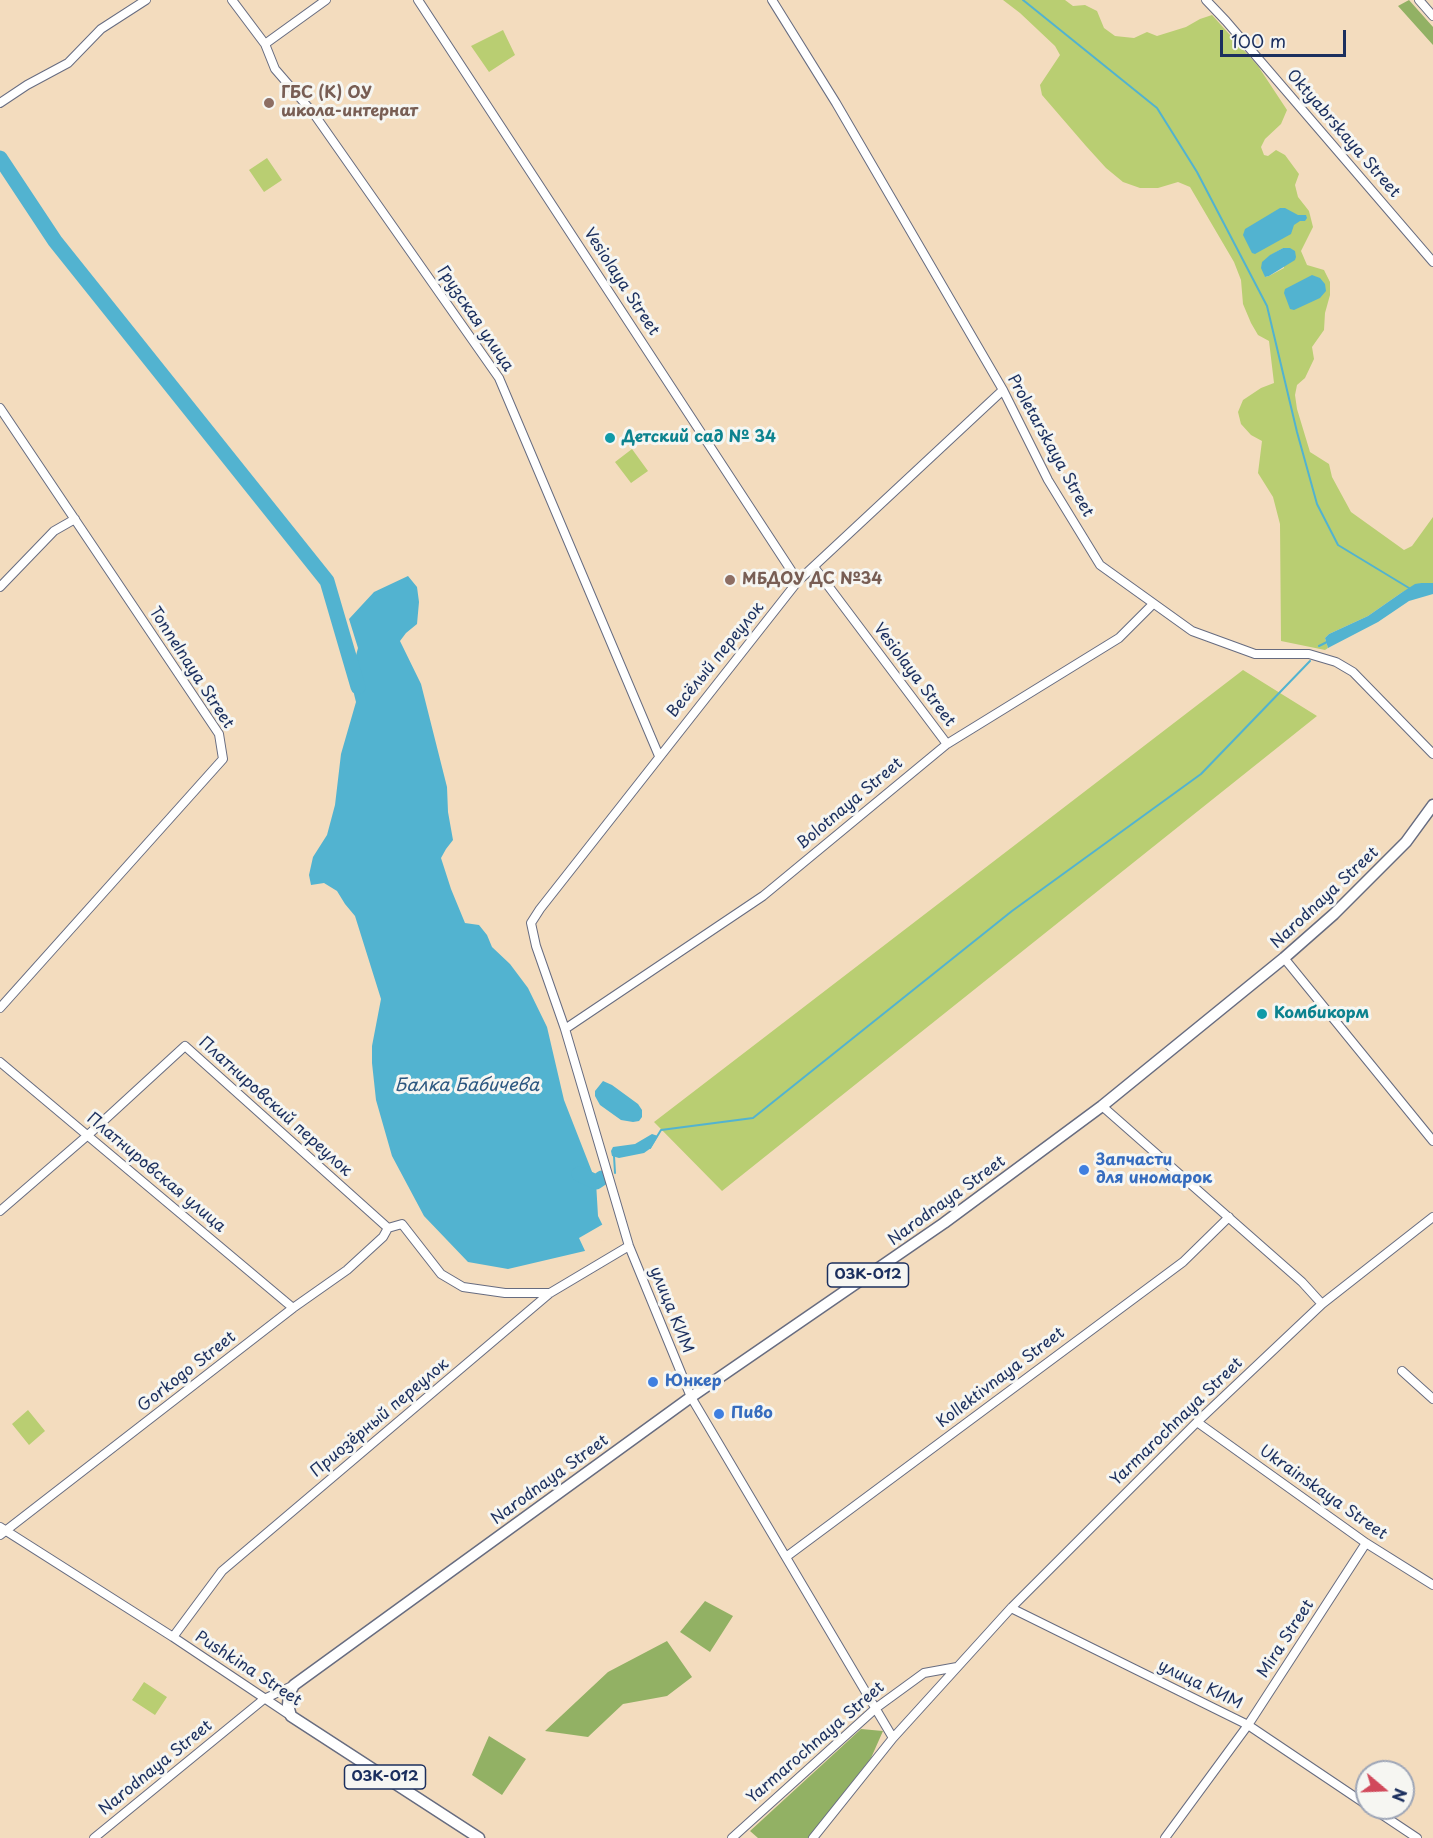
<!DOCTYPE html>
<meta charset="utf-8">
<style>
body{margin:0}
#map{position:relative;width:1433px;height:1838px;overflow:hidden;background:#f3dcbe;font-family:"Playpen Sans",sans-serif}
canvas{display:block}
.north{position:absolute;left:1355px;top:1760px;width:60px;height:60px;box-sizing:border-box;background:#f6f6f2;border:2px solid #9ea6b7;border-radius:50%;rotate:109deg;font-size:16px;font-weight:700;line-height:24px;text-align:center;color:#1b2f5e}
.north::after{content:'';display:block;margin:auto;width:21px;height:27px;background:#d1495b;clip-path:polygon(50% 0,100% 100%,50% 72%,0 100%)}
.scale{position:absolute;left:1220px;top:30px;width:126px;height:27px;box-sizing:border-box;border:3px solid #1b2f5e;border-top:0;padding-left:8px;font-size:18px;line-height:21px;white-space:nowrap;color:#1b2f5e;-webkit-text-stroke:4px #f6f6f2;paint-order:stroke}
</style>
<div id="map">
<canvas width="1433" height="1838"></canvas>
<div class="north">N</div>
<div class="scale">100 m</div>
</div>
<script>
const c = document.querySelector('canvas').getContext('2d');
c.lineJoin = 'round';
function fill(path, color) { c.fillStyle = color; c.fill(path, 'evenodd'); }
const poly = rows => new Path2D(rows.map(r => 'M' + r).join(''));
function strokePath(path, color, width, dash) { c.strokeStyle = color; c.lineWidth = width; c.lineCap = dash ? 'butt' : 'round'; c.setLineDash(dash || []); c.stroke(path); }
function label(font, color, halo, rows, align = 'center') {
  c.font = font + ' "Playpen Sans",sans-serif'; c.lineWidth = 6; c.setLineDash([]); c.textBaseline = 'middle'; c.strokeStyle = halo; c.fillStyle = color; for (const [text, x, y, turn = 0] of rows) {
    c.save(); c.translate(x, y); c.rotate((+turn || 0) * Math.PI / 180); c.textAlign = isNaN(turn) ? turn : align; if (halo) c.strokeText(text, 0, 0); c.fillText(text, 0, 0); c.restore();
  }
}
const green = poly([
 [1003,0,1065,0,1073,6,1085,5,1097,11,1104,28,1115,36,1134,38,1147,32,1157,36,1186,27,1200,19,1212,15,1258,66,1287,110,1281,124,1265,139,1261,147,1264,155,1268,156,1276,150,1285,155,1299,174,1295,185,1298,197,1309,211,1313,227,1301,251,1307,265,1324,270,1330,282,1330,295,1325,313,1324,330,1312,347,1314,359,1305,378,1297,385,1295,395,1297,409,1310,452,1329,464,1332,477,1351,512,1404,550,1412,546,1433,517,1433,583,1421,583,1401,593,1368,616,1329,634,1325,638,1328,648,1325,650,1281,641,1280,524,1273,497,1258,473,1262,441,1251,435,1241,424,1238,412,1243,400,1261,388,1274,383,1269,341,1258,335,1251,323,1243,304,1241,280,1234,262,1190,187,1178,182,1158,188,1140,188,1123,182,1106,168,1086,146,1042,95,1040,85,1060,55,1055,46,1020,13],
 [1283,248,1284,268,1269,276,1265,277,1263,262,1271,255],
 [503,30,515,55,489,72,471,46],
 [267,158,282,180,264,192,249,170],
 [632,449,648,471,631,483,615,462],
 [1243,670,1317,716,722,1191,654,1122],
 [28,1410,45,1431,29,1445,12,1424],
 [144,1682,167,1697,155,1715,132,1700]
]);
const forest = poly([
 [1409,0,1433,27,1433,45,1398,6],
 [705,1601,733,1616,710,1652,680,1632],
 [667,1641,692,1677,667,1696,623,1704,588,1737,545,1731,608,1672],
 [861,1729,883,1731,871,1758,808,1838,758,1838,750,1831],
 [489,1736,526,1759,502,1795,472,1775]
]);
const water = poly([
 [1280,208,1285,208,1298,215,1306,215,1307,218,1305,221,1300,221,1294,225,1291,234,1255,254,1252,253,1243,235,1245,229],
 [1283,248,1290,248,1295,251,1296,257,1295,260,1269,276,1265,277,1261,268,1262,262,1270,255],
 [1312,275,1320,278,1325,284,1326,291,1320,298,1294,310,1290,309,1284,293,1285,289],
 [408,576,417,587,419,602,417,624,406,633,400,641,421,684,447,787,448,812,453,840,446,849,441,858,451,889,465,923,479,925,487,935,492,947,510,964,528,988,547,1027,564,1100,596,1182,598,1216,608,1236,595,1235,589,1250,508,1269,468,1262,424,1216,392,1156,376,1100,372,1063,372,1046,381,999,355,916,345,904,337,891,324,883,311,885,309,875,313,857,327,835,335,805,341,754,356,702,350,678,358,648,349,619,374,592],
 [1421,583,1433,583,1433,594,1409,601,1378,622,1328,648,1325,638,1329,634,1368,616,1401,593,1415,584],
 [603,1081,612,1085,638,1104,642,1110,642,1117,639,1121,633,1122,621,1120,600,1105,595,1096,595,1091],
 [652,1134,658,1136,651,1148,644,1153,619,1158,612,1156,611,1151,613,1147,635,1144]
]);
const pier = poly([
 [605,1223,610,1237,606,1241,597,1239,591,1251,586,1253,579,1238]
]);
const stream = poly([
 [1023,0,1157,108,1197,172,1267,306,1297,432,1317,504,1338,545,1409,588],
 [1319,646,1327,642],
 [650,1148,661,1130,753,1118,1012,911,1201,774,1310,661],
 [614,1156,615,1173]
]);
const river = poly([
 [0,158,55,241,327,581,358,687],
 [579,1174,596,1182,602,1178]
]);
const minor = poly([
 [232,0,265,44,275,69,314,114,499,378,659,756],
 [418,0,798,581],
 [772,0,836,103,1003,390,1048,480,1100,565,1192,631,1255,654,1309,654,1336,662,1353,672,1433,754],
 [1206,0,1226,21,1433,262],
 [1419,0,1433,16],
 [265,44,326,0],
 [0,103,27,85,68,63,101,29,146,0],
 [0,408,219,734,223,759,0,1008],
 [814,567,947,744],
 [0,587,54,531,75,519],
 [1284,958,1433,1141],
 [565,1029,763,896,947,744,1119,638,1153,604],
 [0,1062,293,1308],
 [1102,1106,1302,1282,1322,1304],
 [0,1211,88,1135,185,1046,388,1228,402,1224,441,1274,463,1287,505,1293,550,1293],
 [1402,1371,1433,1399],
 [1197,1422,1366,1543,1433,1585],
 [0,1527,173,1637,291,1716],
 [0,1535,293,1308,347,1270,383,1237,388,1228],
 [786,1557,1183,1262,1229,1217],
 [1011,1608,1248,1725,1367,1805],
 [173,1637,222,1571,550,1293,629,1246],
 [893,1738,691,1397,629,1246,565,1029,536,946,531,923,540,909,798,581,1003,390],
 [1372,1808,1417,1838],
 [94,1838,264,1699,294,1685],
 [732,1838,876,1708,924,1673,957,1667],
 [813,1838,893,1738,1011,1608,1197,1422,1322,1304,1433,1217],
 [1165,1838,1248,1725,1366,1543]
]);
const major = poly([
 [479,1838,291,1716,288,1705,289,1694,294,1685,691,1397,944,1223,1102,1106,1284,958,1334,914,1406,842,1433,805]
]);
const markers = [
 [269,103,6,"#8d6e63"],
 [610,438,6,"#0f9aa8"],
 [730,580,6,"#8d6e63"],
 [1262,1014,6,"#0f9aa8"],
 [1084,1170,6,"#3f7fe0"],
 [653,1382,6,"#3f7fe0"],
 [719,1414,6,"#3f7fe0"]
];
const shields = [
 [868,1275,81],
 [385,1777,81]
];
const shieldNames = [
 ["03К-012",868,1275],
 ["03К-012",385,1777]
];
const educationNames = [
 ["ГБС (К) ОУ",281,94],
 ["школа-интернат",281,112],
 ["МБДОУ ДС №34",742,580]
];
const streetNames = [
 ["Oktyabrskaya Street",1343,134,49],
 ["Vesiolaya Street",621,282,57],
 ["Грузская улица",475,319,56],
 ["Proletarskaya Street",1050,446,61],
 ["Весёлый переулок",716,660,-51],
 ["Tonnelnaya Street",191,668,57],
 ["Vesiolaya Street",914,675,53],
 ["Bolotnaya Street",850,804,-40],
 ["Narodnaya Street",1325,898,-43],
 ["Платнировский переулок",275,1107,42],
 ["Платнировская улица",156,1173,40],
 ["Narodnaya Street",947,1201,-36],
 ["улица КИМ",671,1310,68],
 ["Gorkogo Street",187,1372,-38],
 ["Kollektivnaya Street",1001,1378,-37],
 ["Приозёрный переулок",380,1418,-40],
 ["Yarmarochnaya Street",1177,1422,-44],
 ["Narodnaya Street",550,1480,-36],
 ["Ukrainskaya Street",1323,1493,35],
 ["Mira Street",1286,1639,-57],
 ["Pushkina Street",248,1669,33],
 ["улица КИМ",1200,1685,26],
 ["Yarmarochnaya Street",816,1743,-41],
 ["Narodnaya Street",156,1768,-39]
];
const cultureNames = [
 ["Детский сад № 34",622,438],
 ["Комбикорм",1274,1014]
];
const shopNames = [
 ["Запчасти",1096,1161],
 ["для иномарок",1096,1179],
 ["Юнкер",665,1382],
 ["Пиво",731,1414]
];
const waterNames = [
 ["Балка Бабичева",467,1086]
];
fill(green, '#b9ce72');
fill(forest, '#92b164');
fill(water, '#52b3d0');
fill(pier, '#f3dcbe');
strokePath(stream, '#52b3d0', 2);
strokePath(river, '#52b3d0', 15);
strokePath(minor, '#676c80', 10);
strokePath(major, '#676c80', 13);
strokePath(minor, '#fff', 8);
strokePath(major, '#fff', 10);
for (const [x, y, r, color] of markers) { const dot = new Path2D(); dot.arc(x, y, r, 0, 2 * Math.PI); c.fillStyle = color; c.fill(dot); strokePath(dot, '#f6f6f2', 2); }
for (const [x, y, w] of shields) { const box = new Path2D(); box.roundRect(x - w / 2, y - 12, w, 24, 4.5); c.fillStyle = '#f6f6f2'; c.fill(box); strokePath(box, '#1b2f5e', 1.5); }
label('bold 15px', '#1b2f5e', null, shieldNames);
label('bold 16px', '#785e54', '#f6f6f2', educationNames, 'left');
label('16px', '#1b2f5e', '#f6f6f2', streetNames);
label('bold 16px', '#0d838f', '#f6f6f2', cultureNames, 'left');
label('bold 16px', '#366cbe', '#f6f6f2', shopNames, 'left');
label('italic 18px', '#2c5780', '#f6f6f2', waterNames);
</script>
